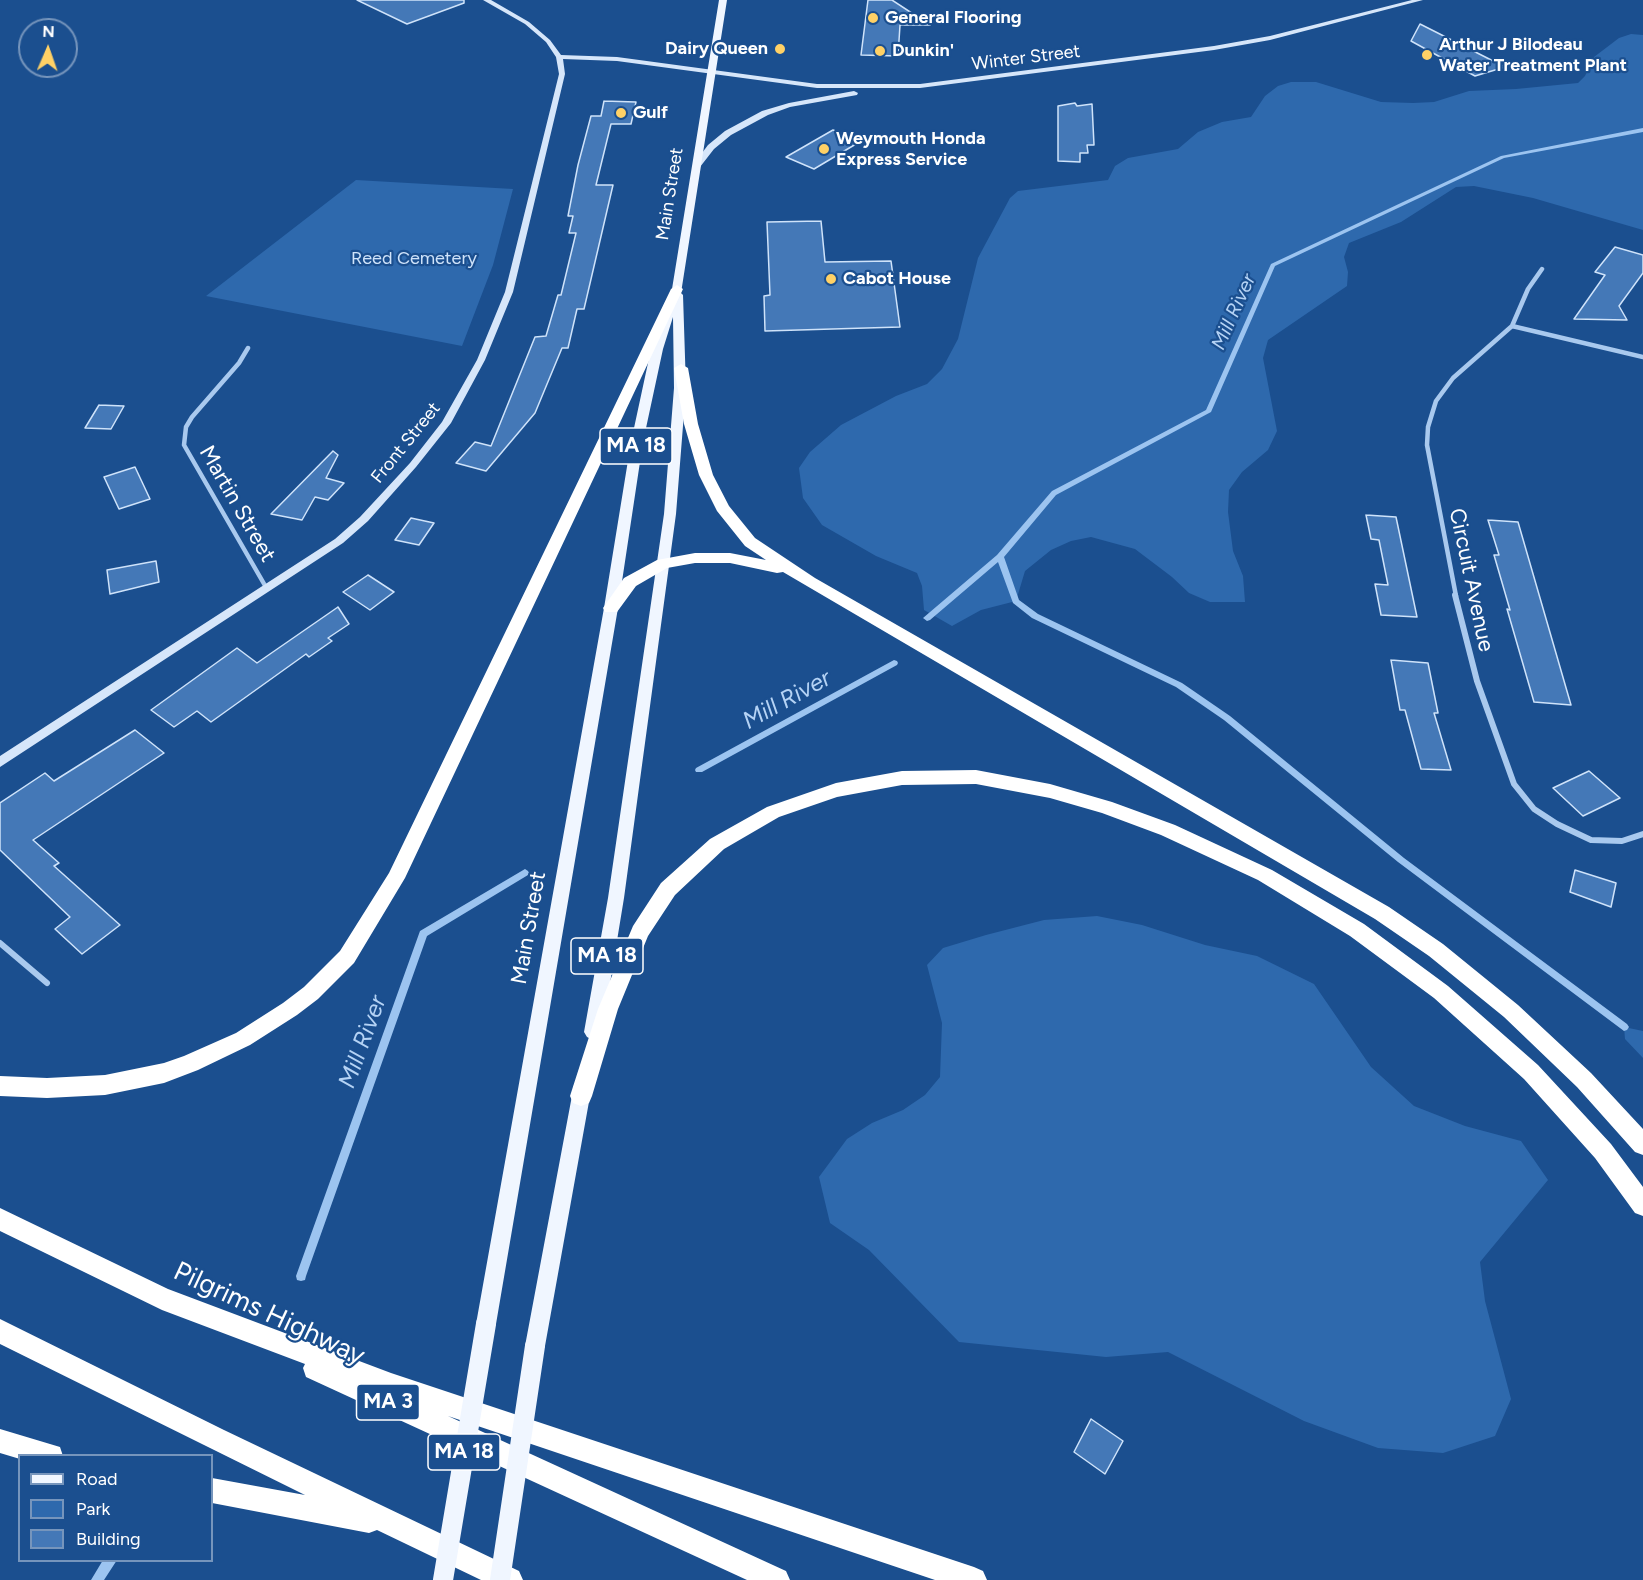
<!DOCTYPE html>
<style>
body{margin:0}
#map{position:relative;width:1643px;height:1580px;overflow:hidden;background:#1b4f8f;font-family:Figtree,sans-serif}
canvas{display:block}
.legend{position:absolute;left:18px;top:1454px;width:195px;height:108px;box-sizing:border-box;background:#1b4f8f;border:2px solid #7695bc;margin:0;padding:8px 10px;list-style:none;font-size:18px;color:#fff}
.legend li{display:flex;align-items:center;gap:12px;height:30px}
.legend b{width:30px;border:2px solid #7695bc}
.north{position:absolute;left:18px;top:18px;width:60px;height:60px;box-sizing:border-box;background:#1b4f8f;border:2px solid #7695bc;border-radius:50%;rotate:2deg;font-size:16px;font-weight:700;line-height:24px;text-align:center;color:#fff}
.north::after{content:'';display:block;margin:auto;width:21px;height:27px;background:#ffd166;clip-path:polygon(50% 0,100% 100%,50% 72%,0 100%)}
</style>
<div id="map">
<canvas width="1643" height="1580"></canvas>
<ul class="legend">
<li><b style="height:8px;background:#f0f6ff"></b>Road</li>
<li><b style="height:16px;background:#2e69ad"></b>Park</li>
<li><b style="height:16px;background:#4478b7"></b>Building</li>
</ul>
<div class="north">N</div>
</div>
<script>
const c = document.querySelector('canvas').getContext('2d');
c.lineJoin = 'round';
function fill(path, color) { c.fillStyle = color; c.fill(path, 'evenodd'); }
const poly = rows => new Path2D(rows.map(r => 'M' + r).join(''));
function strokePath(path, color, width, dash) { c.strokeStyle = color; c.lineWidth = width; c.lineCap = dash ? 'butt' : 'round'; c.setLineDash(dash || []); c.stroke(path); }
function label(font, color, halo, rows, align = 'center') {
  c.font = font + ' Figtree,sans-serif'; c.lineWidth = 4.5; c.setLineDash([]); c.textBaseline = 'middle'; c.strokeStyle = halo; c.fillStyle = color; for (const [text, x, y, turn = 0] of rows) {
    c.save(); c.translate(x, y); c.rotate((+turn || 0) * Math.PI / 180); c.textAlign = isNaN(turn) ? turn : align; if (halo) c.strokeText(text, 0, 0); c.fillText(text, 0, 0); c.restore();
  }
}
const green = poly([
 [1631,34,1643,35,1643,230,1533,198,1474,186,1456,187,1401,222,1349,243,1344,257,1348,272,1347,286,1268,340,1263,358,1277,431,1268,450,1242,472,1229,490,1228,512,1233,551,1243,576,1245,602,1210,602,1189,593,1172,577,1135,549,1091,537,1071,541,1051,550,1025,571,1016,601,981,610,952,626,924,610,922,586,917,573,876,556,822,525,803,498,799,468,810,452,841,425,896,396,927,384,942,369,958,339,978,258,1010,198,1018,191,1108,180,1115,166,1128,158,1178,149,1198,132,1222,122,1251,117,1265,96,1278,86,1291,82,1316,82,1381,102,1413,103,1434,102,1469,91,1516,89,1578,83,1585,76,1594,57,1619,38],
 [356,180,513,189,493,265,462,346,206,296],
 [1097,916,1142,925,1205,945,1257,956,1314,984,1371,1067,1414,1106,1465,1126,1521,1141,1548,1180,1480,1262,1485,1301,1511,1399,1495,1436,1443,1453,1378,1448,1304,1421,1168,1352,1106,1357,959,1342,869,1250,830,1223,819,1177,847,1139,872,1123,903,1110,925,1095,940,1077,942,1023,927,965,943,948,986,935,1044,920],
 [1624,1027,1643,1031,1643,1058,1625,1039]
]);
const stream = poly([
 [1643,128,1643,132,1504,158,1275,266,1211,412,1056,495,1004,557,1019,600,1038,614,1182,683,1230,716,1404,858,1627,1024,1629,1027,1627,1030,1624,1031,1398,862,1224,720,1176,687,1032,618,1013,603,998,562,930,620,927,621,923,618,997,555,1052,491,1206,410,1271,264,1501,156,1643,128],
 [894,660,897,661,898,663,897,665,702,772,696,772,695,770,696,768,894,660],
 [525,869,528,871,529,873,528,875,427,936,306,1276,305,1280,301,1281,297,1280,296,1276,420,931,525,869],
 [103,1560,117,1560,104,1580,91,1580,103,1560]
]);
const building = poly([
 [357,0,464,0,464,3,407,24,357,0],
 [868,0,892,0,930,25,900,25,898,56,861,55,868,0],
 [1420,24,1505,67,1475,76,1411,41,1420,24],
 [604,101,636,102,631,124,611,124,596,185,613,185,584,309,577,309,568,348,562,348,535,413,486,471,456,463,475,442,491,446,535,337,546,336,558,295,561,295,576,233,569,233,573,216,568,216,578,165,591,116,601,116,604,101],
 [1075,103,1077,106,1092,104,1094,145,1087,145,1088,153,1080,153,1080,162,1058,161,1058,106,1075,103],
 [833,130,861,141,814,169,786,157,833,130],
 [821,221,825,262,891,261,900,327,765,331,764,296,770,295,767,222,821,221],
 [1615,247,1643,255,1643,273,1619,306,1627,320,1574,319,1605,275,1595,272,1615,247],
 [99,405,124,406,111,429,85,428,99,405],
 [333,451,338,455,326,478,344,483,328,500,315,497,302,520,271,514,333,451],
 [135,467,150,499,119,509,104,477,135,467],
 [1366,515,1396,517,1417,617,1381,615,1375,584,1388,585,1379,540,1371,539,1366,515],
 [411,518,434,523,419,545,395,540,411,518],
 [1488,520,1518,522,1571,705,1534,702,1507,609,1510,610,1494,555,1499,555,1488,520],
 [156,561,159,582,110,594,107,570,156,561],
 [368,575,394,592,370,610,343,592,368,575],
 [338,607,349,624,328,638,332,641,309,657,306,654,211,722,197,711,174,727,151,710,237,648,257,663,338,607],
 [1391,660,1428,663,1438,713,1434,713,1451,770,1421,769,1405,710,1400,710,1391,660],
 [135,730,164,753,33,840,59,863,54,866,120,925,82,954,55,929,70,917,0,850,0,803,45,773,54,781,135,730],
 [1589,771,1620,798,1583,816,1553,788,1589,771],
 [1575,870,1616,883,1611,907,1570,892,1575,870],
 [1091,1419,1123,1441,1105,1474,1074,1452,1091,1419]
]);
const streetFar1 = poly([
 [1512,326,1643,357],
 [248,348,239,363,192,417,186,427,184,445,267,589],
 [1456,596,1427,445,1428,427,1436,401,1453,378,1512,326,1528,289,1542,269]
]);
const street = poly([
 [1455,595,1477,681,1514,784,1534,809,1557,824,1591,840,1622,841,1643,834],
 [0,943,47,983]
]);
const secondary = poly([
 [483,0,491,0,529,22,550,40,561,55,617,57,817,84,920,84,1214,46,1270,36,1412,0,1423,0,1270,40,1214,50,920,88,817,88,617,61,563,59,565,74,513,292,485,360,451,423,416,467,368,521,343,543,0,767,0,756,335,539,360,517,410,463,442,422,477,360,505,292,559,74,556,57,546,42,525,24,483,0],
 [854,91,858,93,857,95,790,107,768,115,731,135,714,149,700,167,693,165,708,145,725,131,762,111,789,103,854,91]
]);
const primary = poly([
 [719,0,727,0,681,293,683,295,686,388,676,514,624,898,602,1032,599,1037,593,1040,587,1037,584,1032,608,898,664,514,674,388,673,317,663,349,643,442,618,608,496,1324,493,1331,486,1334,479,1331,476,1324,604,608,631,442,651,349,672,289,719,0],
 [583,1077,589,1079,592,1085,545,1346,542,1353,535,1356,528,1353,525,1346,574,1085,577,1079,583,1077]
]);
const highway = poly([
 [677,285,683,289,405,878,354,963,318,999,297,1015,250,1045,198,1070,164,1083,105,1095,47,1098,0,1096,0,1076,47,1078,105,1075,164,1063,184,1056,236,1033,283,1003,304,987,340,951,389,873,671,289,677,285],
 [681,364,688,368,698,424,713,475,729,506,755,538,815,578,1389,907,1443,944,1518,1005,1591,1073,1643,1129,1643,1155,1635,1152,1577,1087,1504,1017,1429,956,1375,919,783,572,777,573,730,563,695,563,667,568,636,586,617,612,605,612,603,608,624,578,657,560,695,553,730,553,766,560,745,546,717,511,699,475,684,424,674,368,681,364],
 [976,770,1050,784,1112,802,1175,825,1272,870,1364,924,1448,986,1538,1065,1611,1144,1643,1187,1643,1216,1635,1213,1595,1158,1524,1079,1434,998,1350,936,1258,880,1161,835,1102,813,1050,798,976,784,902,785,837,797,779,817,724,849,675,895,648,936,618,1009,592,1096,589,1103,581,1106,573,1103,570,1096,598,1009,633,926,661,883,710,839,767,807,836,783,902,771,976,770],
 [0,1208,168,1289,391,1373,974,1567,983,1571,987,1580,935,1580,448,1416,786,1571,790,1580,747,1580,306,1377,303,1368,305,1364,162,1310,0,1231,0,1208],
 [0,1319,224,1430,519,1571,523,1580,481,1580,377,1530,369,1533,212,1503,212,1478,305,1495,0,1344,0,1319],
 [0,1429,60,1447,63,1456,20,1456,20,1459,0,1453,0,1429]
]);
const primaryBridge = poly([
 [443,1580,486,1324],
 [500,1580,535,1346]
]);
const markers = [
 [873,18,6,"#ffd166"],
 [780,49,6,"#ffd166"],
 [880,51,6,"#ffd166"],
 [1427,55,6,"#ffd166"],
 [621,113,6,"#ffd166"],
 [824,149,6,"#ffd166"],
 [831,279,6,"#ffd166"]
];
const farPoinames = [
 ["General Flooring",885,18],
 ["Arthur J Bilodeau",1439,45],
 ["Water Treatment Plant",1439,66],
 ["Dairy Queen",768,49,"right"],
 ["Dunkin'",892,51],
 ["Gulf",633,113],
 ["Weymouth Honda",836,139],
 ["Express Service",836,160],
 ["Cabot House",843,279]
];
const farStreetnames = [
 ["Winter Street",1026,58,-7],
 ["Main Street",670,194,-81],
 ["Front Street",406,443,-51]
];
const farParknames = [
 ["Reed Cemetery",414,259]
];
const farWaternames = [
 ["Mill River",1234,312,-66]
];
const shields = [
 [636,446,72],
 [607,956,72],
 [388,1402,63],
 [464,1452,72]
];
const shieldNames = [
 ["MA 18",636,446],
 ["MA 18",607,956],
 ["MA 3",388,1402],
 ["MA 18",464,1452]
];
const streetNames = [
 ["Martin Street",237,504,60],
 ["Circuit Avenue",1471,580,78],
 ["Main Street",529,928,-80]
];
const waterNames = [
 ["Mill River",787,700,-29],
 ["Mill River",363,1042,-70]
];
const nearStreetnames = [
 ["Pilgrims Highway",269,1314,25]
];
fill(green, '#2e69ad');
fill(stream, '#9cc4f0');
fill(building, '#4478b7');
strokePath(building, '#cfe3fa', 1.5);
strokePath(streetFar1, '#a9c9ee', 4.5);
strokePath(street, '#a9c9ee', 6);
fill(secondary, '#d6e6fa');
fill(primary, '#f0f6ff');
fill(highway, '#fff');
strokePath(primaryBridge, '#f0f6ff', 20);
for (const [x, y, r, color] of markers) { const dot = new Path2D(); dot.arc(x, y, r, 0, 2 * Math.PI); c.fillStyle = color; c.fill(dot); strokePath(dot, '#1b4f8f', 2); }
label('bold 18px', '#fff', '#1b4f8f', farPoinames, 'left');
label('18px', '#fff', '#1b4f8f', farStreetnames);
label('18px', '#cfe3fa', '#1b4f8f', farParknames);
label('italic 20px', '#b5d3f5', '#1b4f8f', farWaternames);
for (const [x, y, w] of shields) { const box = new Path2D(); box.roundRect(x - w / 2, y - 18, w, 36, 4.5); c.fillStyle = '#1b4f8f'; c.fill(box); strokePath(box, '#fff', 1.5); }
label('bold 21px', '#fff', null, shieldNames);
label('22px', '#fff', '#1b4f8f', streetNames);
label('italic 24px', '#b5d3f5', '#1b4f8f', waterNames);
label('27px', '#fff', '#1b4f8f', nearStreetnames);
</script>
